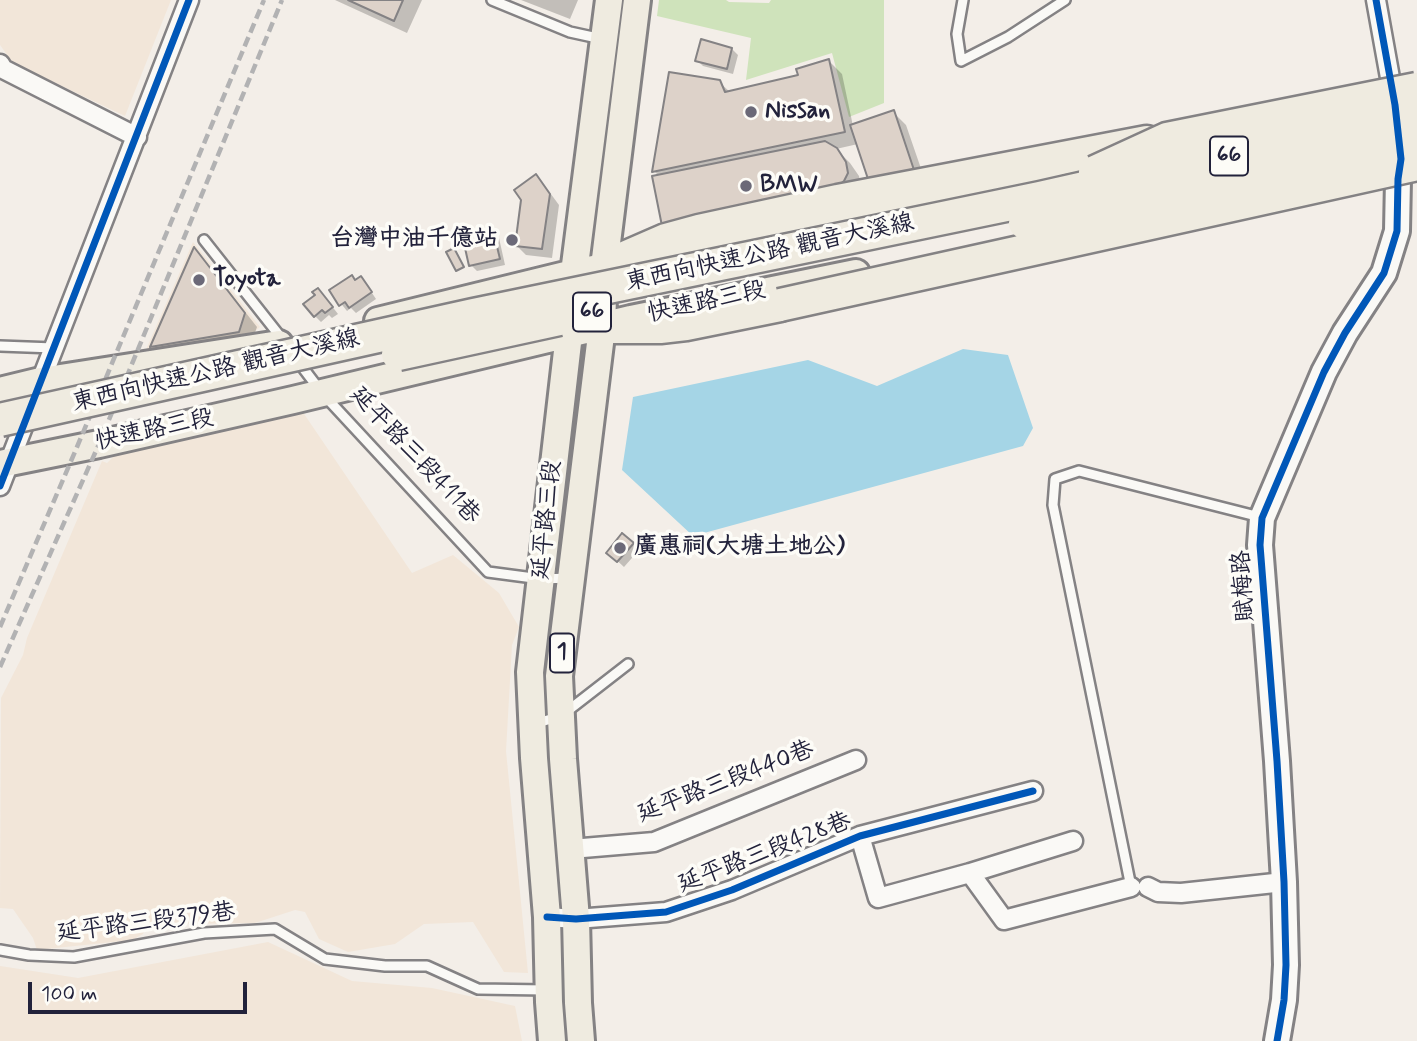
<!DOCTYPE html>
<meta charset="utf-8">
<style>
body{margin:0}
#map{position:relative;width:1417px;height:1041px;overflow:hidden;background:#f3eee8;font-family:Mynerve,sans-serif}
canvas{display:block}
.scale{position:absolute;left:28px;top:982px;width:219px;height:32px;box-sizing:border-box;border:4px solid #22223b;border-top:0;padding-left:9px;font-size:21px;line-height:24px;white-space:nowrap;color:#22223b;-webkit-text-stroke:5px #fdfcf7;paint-order:stroke}
</style>
<div id="map">
<canvas width="1417" height="1041"></canvas>
<div class="scale">100 m</div>
</div>
<script>
const c = document.querySelector('canvas').getContext('2d');
c.lineJoin = 'round';
function fill(path, color) { c.fillStyle = color; c.fill(path, 'evenodd'); }
const poly = rows => new Path2D(rows.map(r => 'M' + r).join(''));
function strokePath(path, color, width, dash) { c.strokeStyle = color; c.lineWidth = width; c.lineCap = dash ? 'butt' : 'round'; c.setLineDash(dash || []); c.stroke(path); }
function label(font, color, halo, rows, align = 'center') {
  c.font = font + ' Mynerve,"LXGW WenKai TC",sans-serif'; c.lineWidth = 7; c.setLineDash([]); c.textBaseline = 'middle'; c.strokeStyle = halo; c.fillStyle = color; for (const [text, x, y, turn = 0] of rows) {
    c.save(); c.translate(x, y); c.rotate((+turn || 0) * Math.PI / 180); c.textAlign = isNaN(turn) ? turn : align; if (halo) c.strokeText(text, 0, 0); c.fillText(text, 0, 0); c.restore();
  }
}
const built = poly([
 [0,0,171,0,125,116,13,63,0,45],
 [193,242,260,327,254,332,145,352],
 [298,405,412,573,453,555,499,593,519,627,512,645,506,751,528,973,504,972,473,922,424,924,395,944,348,952,319,939,305,912,295,910,255,923,179,924,149,922,143,934,132,940,37,950,33,938,13,909,0,908,1,698,23,655,27,638,102,461,107,463,122,448,142,448,167,438],
 [268,942,352,981,432,988,515,1006,522,1041,0,1041,0,966,78,978]
]);
const green = poly([
 [659,0,726,0,729,2,769,3,771,0,884,0,884,103,849,117,832,53,746,80,751,38,657,16]
]);
const water = poly([
 [963,349,1008,355,1033,428,1023,446,693,536,622,470,633,397,808,360,877,386]
]);
const shadow = poly([
 [335,0,422,0,407,33],
 [521,0,578,0,570,19],
 [732,49,738,55,733,74,703,66,697,60],
 [829,61,842,74,853,126,893,112,906,125,927,186,858,144,836,149,850,163,859,176,861,187,659,176,654,171,719,82,730,92,800,77],
 [535,177,545,186,559,205,552,258,526,255,516,245],
 [492,232,499,238,505,265,477,271,471,265,482,246],
 [194,250,206,262,257,327,251,344,165,359,152,347],
 [356,281,366,284,376,299,356,313,351,308,347,311,331,291],
 [317,295,324,296,338,314,332,318,329,315,321,322,315,316],
 [633,544,639,550,624,567,609,553]
]);
const building = poly([
 [348,0,403,0,394,21,348,0],
 [701,39,732,48,727,69,695,61,701,39],
 [829,59,845,132,652,172,669,72,720,80,725,92,798,75,796,69,829,59],
 [894,110,915,173,871,188,850,125,894,110],
 [825,141,837,148,846,162,848,173,844,181,833,191,662,226,652,176,825,141],
 [536,174,550,194,542,249,515,246,521,200,514,190,536,174],
 [493,230,500,259,469,266,465,248,479,244,477,234,493,230],
 [194,247,245,313,239,332,150,347,194,247],
 [454,248,464,267,456,271,446,252,454,248],
 [352,275,355,280,361,276,372,292,349,308,345,302,339,306,329,290,352,275],
 [318,288,333,307,325,313,322,310,314,317,303,304,315,295,312,292,318,288],
 [622,533,634,543,617,562,606,553,622,533]
]);
const lane = poly([
 [492,0,570,32,602,39],
 [963,0,957,34,961,61,1008,37,1065,0],
 [204,240,283,340],
 [0,346,54,348],
 [297,360,322,393,488,572,541,579,570,578],
 [534,724,561,716,628,664],
 [1131,887,1053,505,1055,479,1079,471,1260,517],
 [0,950,29,955,74,957,204,933,275,929,325,959,385,966,427,966,478,989,546,990]
]);
const street = poly([
 [1376,0,1394,100],
 [0,64,3,69,137,137],
 [0,486,189,0],
 [860,836,878,898,970,873,1073,841],
 [571,849,654,842,856,760],
 [970,873,1004,920,1131,887],
 [1148,887,1158,892,1181,893,1284,882],
 [547,917,576,919,666,912,732,890,860,836,1033,791]
]);
const secondary = poly([
 [1277,1041,1284,1000,1286,965,1284,882,1277,761,1260,545,1262,518,1324,372,1345,333,1384,273,1397,231,1398,179,1401,159]
]);
const primary = poly([
 [378,321,574,273,1049,176],
 [0,391,41,381,279,344],
 [0,464,99,444,293,400,631,319,856,273],
 [552,1041,549,1002,547,917,534,758,530,672,569,334,574,273,609,0],
 [581,1041,578,1003,576,919,563,759,559,676,602,327,604,267,637,0]
]);
const highway = poly([
 [604,267,666,240,699,231,838,201,1147,142],
 [602,327,660,327,686,324,780,305]
]);
const rail = poly([
 [0,627,77,447,264,0],
 [0,667,99,444,282,0]
]);
const highwayBridge = poly([
 [1095,172,1167,139,1417,89],
 [1025,223,1186,190,1417,137],
 [780,305,1417,164],
 [398,354,559,319],
 [0,420,473,315,1040,198,1417,113]
]);
const cycleway = poly([
 [0,486,189,0],
 [547,917,576,919,666,912,732,890,860,836,1033,791],
 [1277,1041,1284,1000,1286,965,1284,882,1277,761,1260,545,1262,518,1324,372,1345,333,1384,273,1397,231,1398,179,1401,159,1395,105,1376,0]
]);
const markers = [
 [751,112,7,"#6b6978"],
 [746,186,7,"#6b6978"],
 [512,240,7,"#6b6978"],
 [199,280,7,"#6b6978"],
 [620,548,7,"#6b6978"]
];
const shields = [
 [1229,156,38],
 [592,312,38],
 [562,653,24]
];
const shieldNames = [
 ["66",1229,156],
 ["66",592,312],
 ["1",562,653]
];
const poiNames = [
 ["Nissan",765,112],
 ["BMW",760,186],
 ["台灣中油千億站",498,240,"right"],
 ["Toyota",213,280],
 ["廣惠祠(大塘土地公)",634,548]
];
const streetNames = [
 ["東西向快速公路 觀音大溪線",770,254,-12],
 ["快速路三段",707,303,-12],
 ["東西向快速公路 觀音大溪線",216,372,-13],
 ["快速路三段",155,431,-12],
 ["延平路三段411巷",414,456,47],
 ["延平路三段",548,520,-84],
 ["賦梅路",1245,586,-94],
 ["延平路三段440巷",726,783,-21],
 ["延平路三段428巷",765,854,-21],
 ["延平路三段379巷",146,924,-7]
];
fill(built, '#f2e6d9');
fill(green, '#cfe3bb');
fill(water, '#a5d5e6');
fill(shadow, '#0003');
fill(building, '#ddd2c9');
strokePath(building, '#848284', 2);
strokePath(lane, '#848284', 14);
strokePath(street, '#848284', 23);
strokePath(secondary, '#848284', 30);
strokePath(primary, '#848284', 32);
strokePath(highway, '#848284', 37);
strokePath(lane, '#faf9f6', 9);
strokePath(street, '#faf9f6', 18);
strokePath(secondary, '#faf9f6', 24);
strokePath(primary, '#efebe0', 26);
strokePath(highway, '#efebe0', 32);
strokePath(rail, '#b2b2b3', 4.5, [10, 5]);
strokePath(highwayBridge, '#848284', 37, []);
strokePath(highwayBridge, '#efebe0', 32);
strokePath(cycleway, '#0057b8', 7);
for (const [x, y, r, color] of markers) { const dot = new Path2D(); dot.arc(x, y, r, 0, 2 * Math.PI); c.fillStyle = color; c.fill(dot); strokePath(dot, '#fdfcf7', 2.5); }
for (const [x, y, w] of shields) { const box = new Path2D(); box.roundRect(x - w / 2, y - 19.5, w, 39, 5); c.fillStyle = '#fdfcf7'; c.fill(box); strokePath(box, '#22223b', 2); }
label('bold 23px', '#22223b', null, shieldNames);
label('bold 24px', '#22223b', '#fdfcf7', poiNames, 'left');
label('24px', '#22223b', '#fdfcf7', streetNames);
</script>
